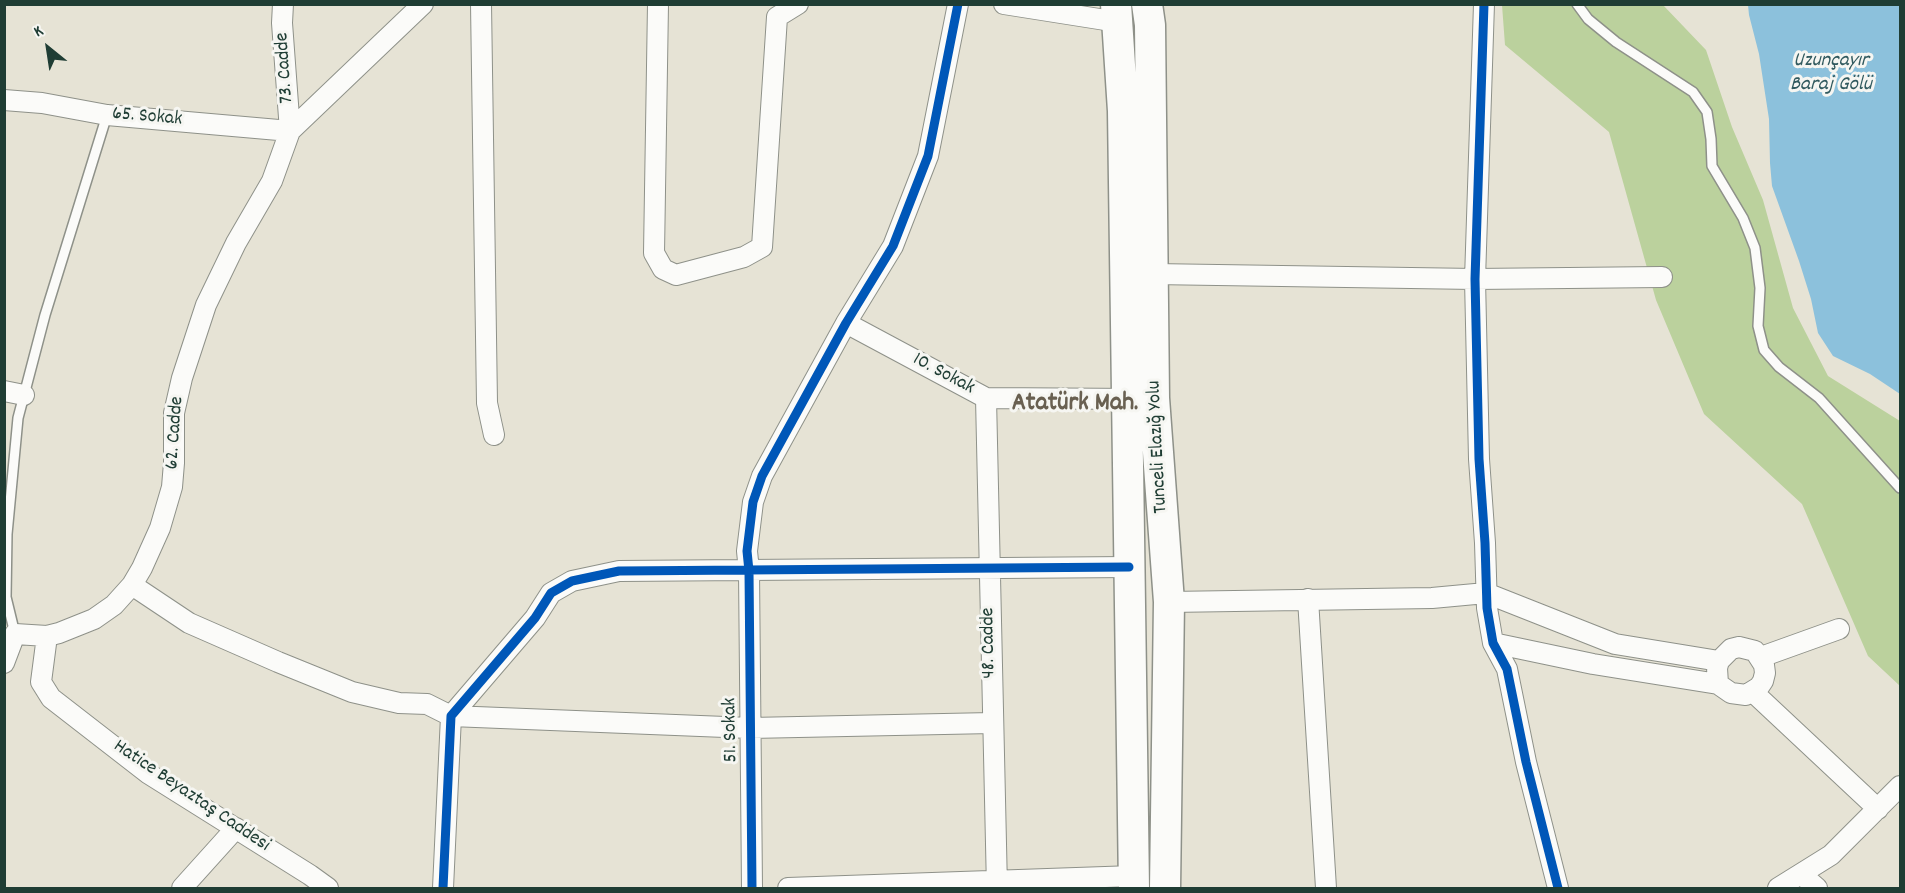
<!DOCTYPE html>
<meta charset="utf-8">
<style>
body{margin:0}
#map{position:relative;width:1905px;height:893px;overflow:hidden;background:#e6e3d5;font-family:Dekko,sans-serif}
canvas{display:block}
.frame{position:absolute;inset:0;border:6px solid #1f3d34;pointer-events:none}
.north{position:absolute;left:18px;top:18px;width:60px;height:60px;-webkit-text-stroke:4px #f6f6f2;paint-order:stroke;rotate:330deg;font-size:16px;font-weight:700;line-height:24px;text-align:center;color:#1f3d34}
.north::after{content:'';display:block;margin:auto;width:21px;height:27px;background:#1f3d34;clip-path:polygon(50% 0,100% 100%,50% 72%,0 100%)}
</style>
<div id="map">
<canvas width="1905" height="893"></canvas>
<div class="frame"></div>
<div class="north">K</div>
</div>
<script>
const c = document.querySelector('canvas').getContext('2d');
c.lineJoin = 'round';
function fill(path, color) { c.fillStyle = color; c.fill(path, 'evenodd'); }
const poly = rows => new Path2D(rows.map(r => 'M' + r).join(''));
function strokePath(path, color, width, dash) { c.strokeStyle = color; c.lineWidth = width; c.lineCap = dash ? 'butt' : 'round'; c.setLineDash(dash || []); c.stroke(path); }
function label(font, color, halo, rows, align = 'center') {
  c.font = font + ' Dekko,sans-serif'; c.lineWidth = 6; c.setLineDash([]); c.textBaseline = 'middle'; c.strokeStyle = halo; c.fillStyle = color; for (const [text, x, y, turn = 0] of rows) {
    c.save(); c.translate(x, y); c.rotate((+turn || 0) * Math.PI / 180); c.textAlign = isNaN(turn) ? turn : align; if (halo) c.strokeText(text, 0, 0); c.fillText(text, 0, 0); c.restore();
  }
}
const green = poly([
 [1502,5,1663,5,1706,50,1732,127,1763,200,1793,308,1828,376,1900,421,1900,686,1868,656,1802,504,1704,414,1656,300,1609,132,1505,45]
]);
const water = poly([
 [1748,5,1900,5,1900,394,1870,374,1833,356,1818,333,1811,299,1799,261,1772,186,1770,163,1769,119,1759,54,1749,15]
]);
const lane = poly([
 [1577,4,1588,19,1616,42,1693,92,1707,112,1711,139,1712,166,1743,218,1755,248,1760,288,1758,326,1764,350,1779,367,1819,398,1900,488],
 [15,634,6,597,7,534,18,418,45,315,107,115]
]);
const street = poly([
 [481,4,487,403,494,435],
 [658,4,654,253,663,269,676,275,744,257,762,247,777,17,798,4],
 [1004,4,1118,22],
 [1484,4,1475,279,1479,459,1485,543,1487,608,1493,643,1507,669,1526,762,1558,888],
 [4,100,42,103,107,115,290,131],
 [290,131,423,4],
 [1153,274,1475,279,1662,277],
 [846,323,986,398,1137,399],
 [4,391,24,395],
 [986,398,997,888],
 [132,585,189,623,278,662,352,692,399,703,427,704,451,716,750,728,992,723],
 [1308,599,1326,888],
 [1169,602,1432,598,1486,593,1615,644,1719,661],
 [47,636,41,682,51,698,149,774,310,875,328,888],
 [1493,643,1593,664,1718,684],
 [1739,647,1755,651,1764,665,1765,673,1763,681,1759,687,1746,695,1731,693,1718,684,1717,668,1719,661,1731,649,1739,647],
 [1761,657,1839,629],
 [4,663,15,634,47,636,59,633,94,619,114,605,132,585,142,568,160,528,172,487,174,463,174,413,182,378,206,305,236,243,272,181,290,131,282,23,283,4],
 [1753,692,1878,809],
 [1801,874,1817,888],
 [182,888,236,828],
 [443,888,451,716,535,618,551,593,572,581,619,571,1129,567],
 [752,888,749,571,747,551,753,502,762,476,846,323,893,246,928,156,958,4],
 [788,888,1134,876],
 [1778,888,1831,855,1900,786]
]);
const primary = poly([
 [1116,4,1123,111,1134,888],
 [1147,4,1150,25,1154,398,1169,602,1165,888]
]);
const cycleway = poly([
 [1484,4,1475,279,1479,459,1485,543,1487,608,1493,643,1507,669,1526,762,1558,888],
 [443,888,451,716,535,618,551,593,572,581,619,571,1129,567],
 [752,888,749,571,747,551,753,502,762,476,846,323,893,246,928,156,958,4]
]);
const streetNames = [
 ["73. Cadde",286,68,-94],
 ["65. Sokak",147,118,5],
 ["10. Sokak",943,375,28],
 ["62. Cadde",176,433,-86],
 ["Tunceli Elazığ Yolu",1159,447,-93],
 ["48. Cadde",990,643,-91],
 ["51. Sokak",732,730,-91],
 ["Hatice Beyaztaş Caddesi",191,797,34]
];
const waterNames = [
 ["Uzunçayır",1831,62],
 ["Baraj Gölü",1831,86]
];
const districtNames = [
 ["Atatürk Mah.",1075,405]
];
fill(green, '#bbd19d');
fill(water, '#8cc1dc');
strokePath(lane, '#8e9189', 12);
strokePath(street, '#8e9189', 22);
strokePath(primary, '#8e9189', 33);
strokePath(lane, '#fbfbf9', 9);
strokePath(street, '#fbfbf9', 20);
strokePath(primary, '#fbfbf9', 30);
strokePath(cycleway, '#0057b8', 9);
label('20px', '#1f3d34', '#f6f6f2', streetNames);
label('italic 21px', '#315a5f', '#f6f6f2', waterNames);
label('bold 26px', '#696051', '#f6f6f2', districtNames);
</script>
